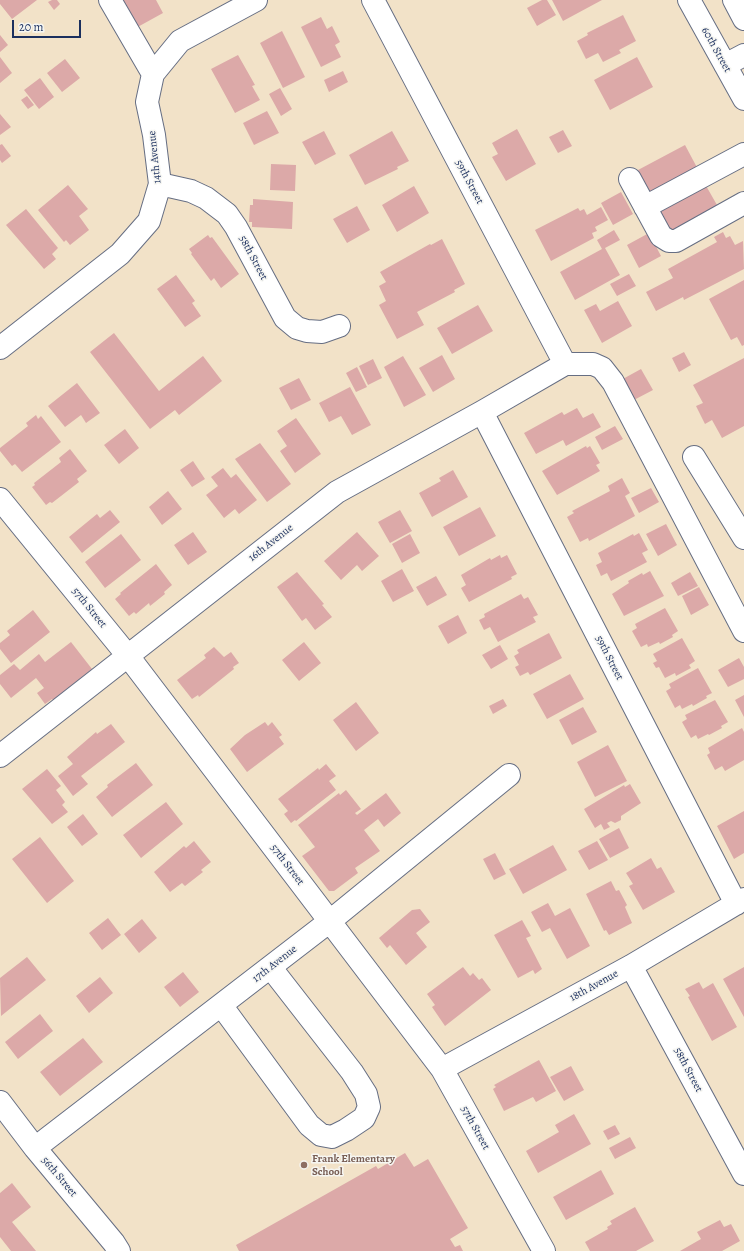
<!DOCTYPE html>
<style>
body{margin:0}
#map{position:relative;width:744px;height:1251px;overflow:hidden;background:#f2e2c8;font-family:Alegreya,serif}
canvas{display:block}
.scale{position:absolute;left:12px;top:20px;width:69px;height:18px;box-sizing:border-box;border:2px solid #1b2f5e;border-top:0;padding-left:5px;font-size:12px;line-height:14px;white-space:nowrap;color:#1b2f5e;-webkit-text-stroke:3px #f6f6f2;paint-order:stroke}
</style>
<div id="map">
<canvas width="744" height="1251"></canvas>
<div class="scale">20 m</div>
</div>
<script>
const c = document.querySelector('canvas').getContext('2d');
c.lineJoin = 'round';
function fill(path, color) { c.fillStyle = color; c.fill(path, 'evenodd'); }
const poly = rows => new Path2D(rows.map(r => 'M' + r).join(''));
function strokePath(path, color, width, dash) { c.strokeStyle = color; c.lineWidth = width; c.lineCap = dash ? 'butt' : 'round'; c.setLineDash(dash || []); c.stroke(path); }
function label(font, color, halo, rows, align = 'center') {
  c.font = font + ' Alegreya,serif'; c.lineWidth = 3; c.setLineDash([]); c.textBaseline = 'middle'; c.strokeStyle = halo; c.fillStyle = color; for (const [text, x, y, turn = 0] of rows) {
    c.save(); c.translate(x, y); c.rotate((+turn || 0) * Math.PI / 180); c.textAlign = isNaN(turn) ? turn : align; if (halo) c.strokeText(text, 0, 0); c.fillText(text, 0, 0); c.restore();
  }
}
const building = poly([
 [0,0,37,0,12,19,0,4],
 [52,0,57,0,60,4,54,10,48,2],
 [118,0,156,0,163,13,134,29],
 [542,0,547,0,556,15,537,26,527,8],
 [552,0,602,0,563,21],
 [623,15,636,41,619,50,621,53,603,62,598,53,586,59,577,41,588,35,587,33],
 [321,17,327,29,332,26,340,42,335,45,341,57,321,67,301,27],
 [282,31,305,77,283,88,260,43],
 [0,35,8,45,0,52],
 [238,55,255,85,252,86,260,100,235,113,211,69],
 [0,57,12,73,0,83],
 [637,57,653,87,610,110,594,80],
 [65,59,80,78,62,92,47,73],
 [343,71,348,82,329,92,324,80],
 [40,78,54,97,39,109,24,90],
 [280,88,292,109,281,116,269,94],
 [27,96,34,105,28,109,21,100],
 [267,111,279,133,254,145,243,123],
 [0,114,11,127,0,135],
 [517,129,536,164,506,181,492,157,498,154,492,143],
 [563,130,572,146,558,153,549,137],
 [324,131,336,154,315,165,302,142],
 [392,131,409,161,397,167,398,169,365,185,349,155],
 [2,144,11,156,2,163,0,160,0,145],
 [685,145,701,175,653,200,638,170],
 [271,164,296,165,295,191,270,190],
 [705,184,721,212,674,237,658,209],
 [68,185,88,209,79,216,89,230,70,245,66,240,64,242,38,210],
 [414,186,429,213,397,232,382,205],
 [621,192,633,214,613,225,601,203],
 [253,199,293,202,292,229,252,227,252,222,249,222,250,205,253,205],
 [357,206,370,230,347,243,333,219],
 [601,207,608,220,595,227,597,231,592,233,594,238,551,261,535,230,578,208,580,211,584,209,587,215],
 [26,209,58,248,52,254,56,259,44,269,6,225],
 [614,230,620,240,605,248,620,275,575,300,560,272,602,249,597,240],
 [723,232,726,238,730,236,735,245,743,241,744,269,684,300,683,297,656,311,646,292,673,278,668,269,717,242,714,237],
 [649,233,661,256,639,268,627,245],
 [208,235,210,238,212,237,239,274,221,288,214,278,211,281,191,254,192,253,189,249],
 [442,239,465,284,454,290,455,292,417,312,424,325,397,339,379,305,386,301,379,286,386,282,380,272,430,244,431,245],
 [629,274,636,286,617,296,610,284],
 [176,275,195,301,192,303,201,316,185,327,157,289],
 [744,280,744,345,742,346,737,337,731,340,709,299],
 [618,301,632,326,602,343,584,310,596,304,600,311],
 [478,305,493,331,452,354,437,328],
 [114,333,159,391,203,356,222,381,179,415,175,410,150,429,90,352],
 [684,352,691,365,679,372,672,358],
 [442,355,455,379,433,392,419,368],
 [403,356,426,395,404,407,384,367],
 [744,358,744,426,722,438,712,420,705,424,696,406,703,403,693,385],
 [373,359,382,378,368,385,359,366],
 [357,367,367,387,356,392,346,373],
 [641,369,653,390,632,401,621,380],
 [299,378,311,400,291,410,279,388],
 [77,383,100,413,86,423,81,415,65,427,48,406],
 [350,387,371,425,352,435,341,416,329,422,319,403],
 [577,408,583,418,593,413,601,427,566,446,563,440,536,454,524,433,562,412,564,415],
 [36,415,38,419,41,416,61,442,22,472,15,464,12,466,0,451,0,448,28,426,26,423],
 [296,418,321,454,295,473,280,451,287,446,277,431],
 [615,426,623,439,602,450,595,437],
 [125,429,139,448,119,464,104,445],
 [260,443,291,484,267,502,235,459],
 [586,446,587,448,590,446,600,463,596,465,600,471,557,495,542,471],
 [70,449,87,471,77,479,79,482,52,503,50,502,46,505,32,487,35,485,34,483,61,462,59,458],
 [193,461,205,479,192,487,180,470],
 [223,468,231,478,236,474,257,500,239,514,235,509,224,518,206,495,218,486,211,477],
 [453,470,468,497,432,517,419,493,441,481,439,478],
 [622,478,630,493,625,496,635,516,589,541,588,538,580,542,567,517,574,513,572,511,610,491,608,486],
 [651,488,659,502,639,513,631,498],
 [168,491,182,509,162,525,149,507],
 [480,507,496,536,459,556,443,527],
 [110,510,120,522,82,553,69,537,97,514,100,518],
 [400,510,412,531,390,543,378,522],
 [666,524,677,545,658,556,646,534],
 [193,532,207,552,188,565,174,545],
 [357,532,379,556,362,571,357,565,341,580,324,561],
 [639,533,648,550,642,553,647,562,611,581,607,573,601,576,596,565,602,562,598,553,633,534,634,536],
 [121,534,141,560,105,588,85,562],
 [410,534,420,553,402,563,392,544],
 [500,555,501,558,507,555,517,574,511,577,512,579,469,602,461,588,466,585,461,575,490,558,491,560],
 [156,564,172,585,164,592,165,594,150,606,149,603,136,614,134,612,129,616,115,599,121,594,120,593],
 [402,569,414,591,393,602,381,581],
 [650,571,664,596,624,616,612,594,629,583,628,581,642,573,643,575],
 [297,572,324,604,322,605,332,617,315,630,306,618,302,621,277,587],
 [690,572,698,586,678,596,671,583],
 [436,576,447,595,427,606,416,587],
 [699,587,709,605,691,615,682,596],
 [521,594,524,599,528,597,538,615,533,617,536,622,498,642,490,627,484,630,479,620,485,617,484,614],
 [665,608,678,631,672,635,673,637,660,644,659,642,648,647,647,644,641,647,632,631,637,628,635,624],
 [33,610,50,632,11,663,0,649,0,643,10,635,7,631],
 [458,615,467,633,448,644,438,626],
 [549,633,562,658,530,675,528,672,520,676,515,667,519,665,514,656,519,653,517,650],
 [682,638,695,661,689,665,691,668,676,676,675,673,665,678,659,667,656,668,653,663,657,661,653,654],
 [71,642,92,669,53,700,52,699,45,704,37,693,44,688,36,678,11,698,0,684,0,675,14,664,20,670,39,654,45,662],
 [304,642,321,663,299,681,282,660],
 [500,645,508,659,491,669,482,655],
 [214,647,224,657,231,652,239,663,233,667,234,669,199,697,198,695,192,699,177,680,206,658,204,655],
 [739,658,744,667,744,679,728,687,718,670],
 [698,668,712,693,706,696,707,698,693,706,692,704,682,709,680,705,675,708,666,691,671,688,669,684],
 [570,674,584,699,547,719,533,694],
 [744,695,744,717,735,700],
 [503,699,507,706,493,714,489,706],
 [715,700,728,722,721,726,722,728,709,735,708,734,698,739,696,735,691,738,682,722,687,719,685,715],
 [356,702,379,733,356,751,333,720],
 [583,707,597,732,572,745,559,720],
 [265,722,268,726,272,722,282,735,279,737,284,744,247,772,230,749,245,735],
 [111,724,125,742,81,776,88,784,73,796,58,776,73,764,67,757,96,732,97,734],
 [742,728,744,732,744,760,725,771,722,766,715,770,707,755,710,753,708,748],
 [608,745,627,781,595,797,577,762],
 [136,763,153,785,112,817,96,797,108,787,107,785],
 [326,764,336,776,329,781,336,790,296,821,295,820,291,823,284,814,288,811,278,799,318,768,319,770],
 [47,769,61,786,56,790,65,802,62,805,68,812,52,824,22,789],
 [630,784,641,803,621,816,621,820,615,823,611,821,607,823,610,827,604,830,601,824,595,828,584,809,624,785,625,787],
 [346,790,361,809,355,813,357,815,386,793,401,813,384,827,378,819,364,830,380,851,355,868,358,873,334,891,329,891,302,856,315,847,298,825,339,793,340,795],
 [166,802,183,824,141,858,123,835],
 [744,811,744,853,734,859,717,826],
 [83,814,98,834,82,846,67,827],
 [619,828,629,848,610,858,599,839],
 [40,837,74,881,47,903,12,859],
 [194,841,211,862,201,870,203,872,185,886,182,883,170,892,154,872,184,846,186,848],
 [597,841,608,860,589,870,578,851],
 [553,845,567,870,523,894,509,869],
 [495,853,506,874,494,880,483,859],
 [651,858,657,869,661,867,675,892,643,910,629,886,633,884,626,873],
 [611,881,616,891,619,890,627,905,625,907,632,923,609,935,606,930,604,931,586,894],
 [548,903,555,916,570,908,590,946,567,959,550,928,542,932,531,912],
 [420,909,430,922,416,933,427,947,406,965,390,945,387,948,379,938,412,910],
 [108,918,121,935,102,950,89,933],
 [142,919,157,938,139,953,124,934],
 [522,920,531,936,526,938,542,969,535,974,533,970,518,978,494,935],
 [27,957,46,980,1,1016,0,978],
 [463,967,470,976,473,973,479,980,482,978,491,990,445,1026,432,1007,435,1005,427,994],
 [744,967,744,1017,723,979],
 [183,972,199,992,180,1007,164,987],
 [100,977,113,993,89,1013,76,996],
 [699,982,703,989,713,983,737,1027,712,1041,688,997,690,996,685,989],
 [40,1014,53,1031,18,1059,5,1042],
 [83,1038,103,1062,60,1096,40,1072],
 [539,1060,556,1091,536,1102,533,1097,504,1111,493,1089,496,1087,494,1085],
 [571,1066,584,1090,564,1101,550,1077],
 [574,1114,591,1144,538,1173,526,1151,559,1132,555,1125],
 [615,1125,620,1134,608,1140,603,1131],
 [630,1137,636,1148,615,1159,609,1148],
 [405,1153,414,1167,428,1159,468,1228,450,1239,455,1247,460,1245,463,1251,239,1251,236,1245,376,1166,378,1169],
 [601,1170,614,1194,566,1220,553,1197],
 [12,1183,31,1207,12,1222,36,1251,11,1251,0,1237,0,1193],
 [635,1207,654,1241,636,1251,590,1251,585,1242,608,1229,607,1227,612,1224,610,1221],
 [720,1220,724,1227,731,1224,740,1241,722,1251,680,1251,701,1239,697,1232]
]);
const minor = poly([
 [110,0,153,74],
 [373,0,565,364],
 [689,0,744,99],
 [734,0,744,19],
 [725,65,744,55],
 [630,179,661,236,669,241,676,241,744,203],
 [160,184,191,191,206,198,227,214,236,227,285,318,297,328,307,331,322,332,339,326],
 [645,207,744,154],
 [0,348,120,254,149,221,160,184,154,135,147,102,153,74,180,41,256,0],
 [565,364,593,364,602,368,613,382,744,631],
 [482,412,736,904],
 [694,457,744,538],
 [0,499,128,656,442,1069,544,1251],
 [0,756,337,492,482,412,565,364],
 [631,966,744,1174],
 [221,1005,309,1125,321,1135,332,1137,346,1130,364,1118,369,1107,366,1094,352,1072,271,968],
 [442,1069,631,966,744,899],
 [0,1102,35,1148,114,1243,119,1251],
 [35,1148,330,921,509,775]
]);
const markers = [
 [304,1165,4,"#8d6e63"]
];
const streetNames = [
 ["60th Street",716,50,61],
 ["14th Avenue",155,157,-96],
 ["59th Street",469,182,62],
 ["58th Street",253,258,62],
 ["16th Avenue",271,543,-38],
 ["57th Street",89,608,51],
 ["59th Street",609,658,63],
 ["57th Street",287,865,53],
 ["17th Avenue",275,964,-38],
 ["18th Avenue",594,986,-29],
 ["58th Street",688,1070,62],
 ["57th Street",475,1128,61],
 ["56th Street",59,1177,50]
];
const educationNames = [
 ["Frank Elementary",312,1159],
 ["School",312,1172]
];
fill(building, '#dca9a8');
strokePath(minor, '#666e83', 24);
strokePath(minor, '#fff', 22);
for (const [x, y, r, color] of markers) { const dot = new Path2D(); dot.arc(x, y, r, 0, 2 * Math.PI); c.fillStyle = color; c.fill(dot); strokePath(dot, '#f6f6f2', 1.5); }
label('11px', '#1b2f5e', '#f6f6f2', streetNames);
label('bold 11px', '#785e54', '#f6f6f2', educationNames, 'left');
</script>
